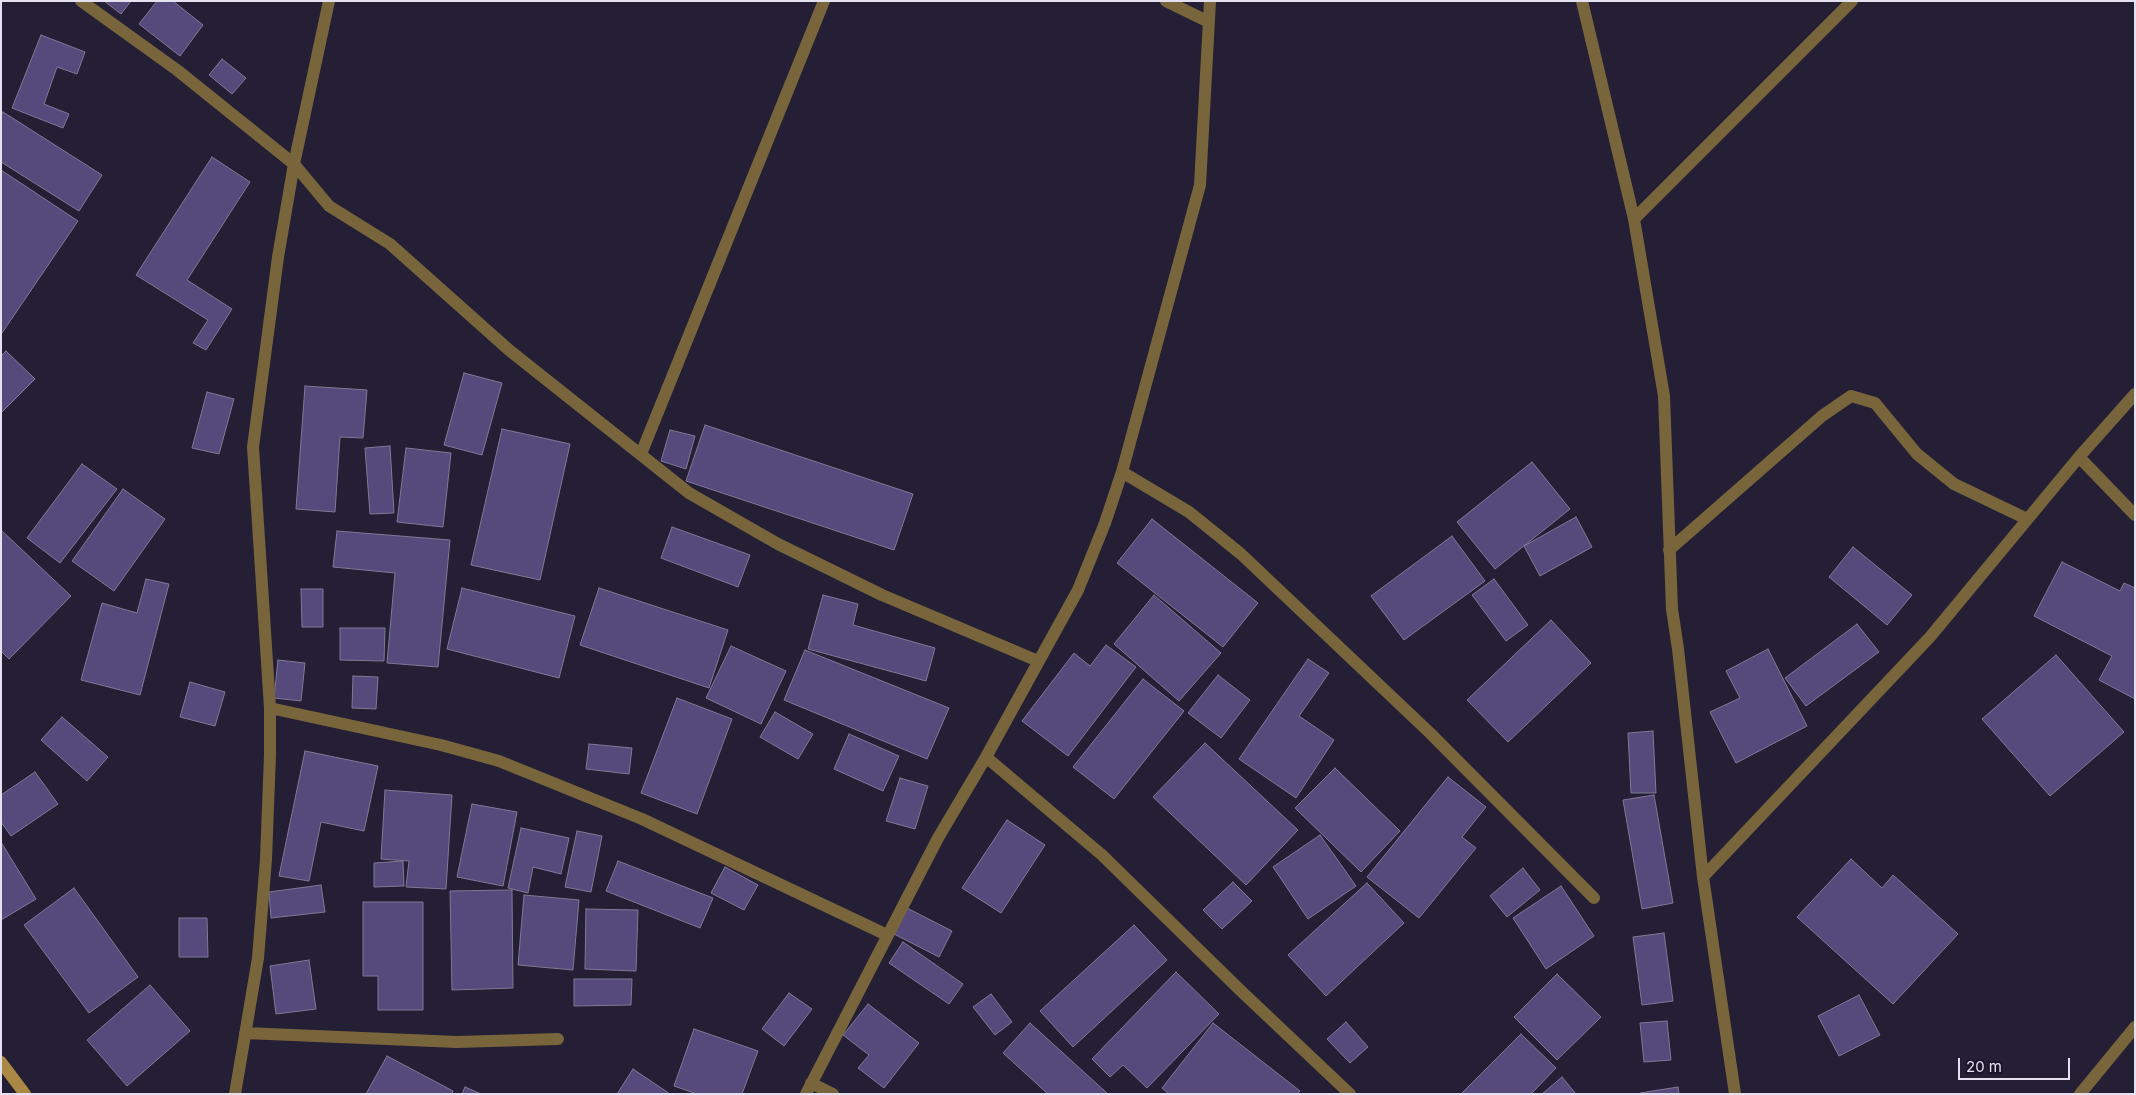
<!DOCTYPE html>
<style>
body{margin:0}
#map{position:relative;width:2136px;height:1095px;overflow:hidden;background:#241f35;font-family:Inter,sans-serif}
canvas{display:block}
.frame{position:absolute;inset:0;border:2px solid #e4e1f1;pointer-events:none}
.scale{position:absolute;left:1958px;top:1058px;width:112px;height:22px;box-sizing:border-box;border:2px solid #e4e1f1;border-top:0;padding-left:6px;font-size:15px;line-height:18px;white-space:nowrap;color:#e4e1f1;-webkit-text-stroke:4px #1b152b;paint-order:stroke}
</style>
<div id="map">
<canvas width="2136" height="1095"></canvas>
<div class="frame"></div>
<div class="scale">20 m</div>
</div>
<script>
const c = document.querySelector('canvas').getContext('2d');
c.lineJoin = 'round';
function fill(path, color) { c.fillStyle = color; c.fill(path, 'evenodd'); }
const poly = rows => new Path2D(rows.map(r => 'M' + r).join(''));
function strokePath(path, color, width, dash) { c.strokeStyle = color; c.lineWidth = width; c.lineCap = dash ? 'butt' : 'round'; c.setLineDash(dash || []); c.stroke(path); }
const building = poly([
 [104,1,131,1,121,14,104,1],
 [157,1,173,1,203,25,180,56,139,24,157,1],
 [41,35,85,52,77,74,57,67,44,104,69,114,63,128,12,108,41,35],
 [222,59,246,78,232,94,209,75,222,59],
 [3,112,102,175,79,211,1,162,1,116,3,112],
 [212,157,250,182,187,280,232,309,206,350,193,343,208,320,136,275,212,157],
 [1,170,78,221,2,333,1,333,1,170],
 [6,351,35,379,1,413,1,356,6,351],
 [464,373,502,383,482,455,444,445,464,373],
 [305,386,367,390,363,438,340,437,335,512,296,509,305,386],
 [207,392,234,399,219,454,192,448,207,392],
 [705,425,913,494,894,550,686,481,705,425],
 [502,429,570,444,540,580,471,565,502,429],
 [670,430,695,436,686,469,661,461,670,430],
 [390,446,394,513,370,514,365,448,390,446],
 [406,448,451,453,443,527,397,522,406,448],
 [1532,462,1570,509,1495,569,1457,522,1532,462],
 [82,464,117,489,60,563,27,538,82,464],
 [123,489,165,519,114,591,72,561,123,489],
 [1576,517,1592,547,1540,576,1524,546,1576,517],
 [1152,519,1258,603,1223,647,1117,563,1152,519],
 [672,527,750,555,738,587,661,558,672,527],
 [1,530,71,596,9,659,1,651,1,530],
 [337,531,450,540,438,667,387,663,395,573,333,567,337,531],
 [1452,536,1485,581,1404,640,1371,596,1452,536],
 [1853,547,1912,595,1887,625,1829,577,1853,547],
 [2062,562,2120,591,2124,583,2135,588,2135,699,2099,680,2112,656,2034,616,2062,562],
 [146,579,169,584,140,695,81,680,102,603,137,613,146,579],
 [1494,579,1528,625,1506,641,1472,595,1494,579],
 [462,588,575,616,559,678,447,649,462,588],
 [599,588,728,630,709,688,580,645,599,588],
 [301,589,323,589,323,627,302,627,301,589],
 [823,595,858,604,853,625,935,648,926,681,808,649,823,595],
 [1154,595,1221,653,1179,701,1114,644,1154,595],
 [1551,620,1591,663,1508,742,1467,700,1551,620],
 [1857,624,1879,652,1806,706,1785,678,1857,624],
 [340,628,385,628,384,661,340,660,340,628],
 [1106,645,1136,667,1068,756,1022,721,1074,653,1090,666,1106,645],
 [731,646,786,671,761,724,706,698,731,646],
 [1768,649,1807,726,1736,763,1710,712,1740,698,1726,671,1768,649],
 [805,650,949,708,927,759,784,700,805,650],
 [2056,655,2124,732,2050,796,1982,719,2056,655],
 [1308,659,1329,673,1299,716,1334,740,1296,798,1239,759,1308,659],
 [278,660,305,663,301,701,274,698,278,660],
 [1218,675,1250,700,1221,738,1188,713,1218,675],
 [353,676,378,677,376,709,352,708,353,676],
 [1143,679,1184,711,1114,799,1073,767,1143,679],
 [190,682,225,692,215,726,180,717,190,682],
 [677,698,732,719,697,814,641,793,677,698],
 [775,712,813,734,798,759,760,737,775,712],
 [62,717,108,757,87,781,41,740,62,717],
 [1653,731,1656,793,1631,793,1628,733,1653,731],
 [849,734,899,756,883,791,834,769,849,734],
 [1205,743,1298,830,1246,885,1153,797,1205,743],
 [589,744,632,748,629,774,586,769,589,744],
 [305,751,378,766,364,831,321,822,309,881,279,876,305,751],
 [1335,768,1400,831,1361,872,1295,808,1335,768],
 [35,772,58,804,11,836,1,822,1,795,35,772],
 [1448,777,1486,807,1462,837,1476,848,1419,918,1367,877,1448,777],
 [900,778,928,786,915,829,886,821,900,778],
 [385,790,452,795,446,889,406,887,409,861,381,859,385,790],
 [1654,795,1673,903,1642,909,1623,800,1654,795],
 [472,804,517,812,503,886,457,877,472,804],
 [1007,820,1045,845,1001,913,962,888,1007,820],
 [521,828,569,838,561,874,533,867,528,893,508,888,521,828],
 [577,831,602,836,591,892,565,887,577,831],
 [1320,835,1356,886,1308,919,1273,867,1320,835],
 [1,842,36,899,1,920,1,842],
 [1851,859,1882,888,1893,875,1958,934,1893,1004,1797,917,1851,859],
 [403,861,404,886,374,887,374,863,403,861],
 [618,861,713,898,700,928,606,891,618,861],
 [725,867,758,885,744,910,711,893,725,867],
 [1523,868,1540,890,1507,917,1490,896,1523,868],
 [1233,882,1252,901,1222,929,1203,910,1233,882],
 [1367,883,1404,923,1326,996,1288,955,1367,883],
 [321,885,325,912,271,918,269,892,321,885],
 [1561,886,1594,936,1546,969,1513,918,1561,886],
 [74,888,138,977,89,1013,24,925,74,888],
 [512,890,513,988,452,990,450,891,512,890],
 [524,895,579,900,573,970,518,965,524,895],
 [363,902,423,902,423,1010,378,1010,378,976,363,976,363,902],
 [907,908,952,931,939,957,894,934,907,908],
 [586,909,638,910,636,971,585,969,586,909],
 [179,918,207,918,208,957,179,957,179,918],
 [1134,925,1167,960,1073,1047,1040,1011,1134,925],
 [1664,933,1673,1001,1642,1005,1633,937,1664,933],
 [903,942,963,984,949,1004,889,963,903,942],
 [309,960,316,1009,276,1014,270,966,309,960],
 [1176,972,1219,1014,1147,1088,1123,1065,1110,1077,1092,1059,1176,972],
 [1557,974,1601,1017,1557,1060,1514,1017,1557,974],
 [574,979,632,979,631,1005,574,1006,574,979],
 [150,985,190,1031,127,1086,87,1040,150,985],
 [789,993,812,1009,784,1046,762,1029,789,993],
 [991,994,1012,1022,995,1035,973,1007,991,994],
 [1859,995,1880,1035,1839,1056,1818,1016,1859,995],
 [868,1004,919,1043,884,1088,858,1068,869,1055,843,1035,868,1004],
 [1667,1021,1671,1060,1644,1062,1640,1023,1667,1021],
 [1346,1022,1368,1047,1350,1063,1327,1039,1346,1022],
 [1030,1023,1108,1094,1048,1094,1003,1053,1030,1023],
 [1213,1023,1300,1091,1297,1094,1169,1094,1162,1088,1213,1023],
 [694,1029,758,1051,742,1094,697,1094,674,1086,694,1029],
 [1521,1034,1556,1068,1531,1094,1461,1094,1521,1034],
 [387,1056,453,1091,452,1094,366,1094,387,1056],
 [633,1069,670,1094,617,1094,633,1069],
 [1562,1077,1576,1094,1542,1094,1562,1077],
 [465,1087,481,1094,462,1094,465,1087],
 [1678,1087,1679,1094,1641,1094,1640,1093,1678,1087]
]);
const street = poly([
 [81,1,177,70,294,164,329,206,390,244,509,350,689,493,778,544,882,595,1038,661],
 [1166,1,1207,21],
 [1582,1,1634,219,1664,396,1672,609,1678,649,1703,877,1735,1094],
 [1634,219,1852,1],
 [641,454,824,1],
 [2079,457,2135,515],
 [1122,472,1189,512,1241,554,1430,733,1594,898],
 [1669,550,1822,416,1851,396,1875,403,1917,454,1954,484,2027,519],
 [270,708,441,745,499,761,642,819,887,935],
 [986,757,1102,855,1240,990,1350,1094],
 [1703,877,1930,637,2079,457,2135,394],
 [245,1033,457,1042,558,1039],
 [811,1083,833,1094],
 [235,1094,258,958,266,859,270,755,270,708,253,447,278,257,294,164,329,1],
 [806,1094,938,838,986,757,1078,590,1105,523,1122,472,1200,185,1210,1],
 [2080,1094,2135,1027]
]);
const secondary = poly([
 [1,1062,25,1094]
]);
fill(building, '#554a7b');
strokePath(building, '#7f7a96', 1);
strokePath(street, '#79653b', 12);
strokePath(secondary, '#aa8945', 12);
</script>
